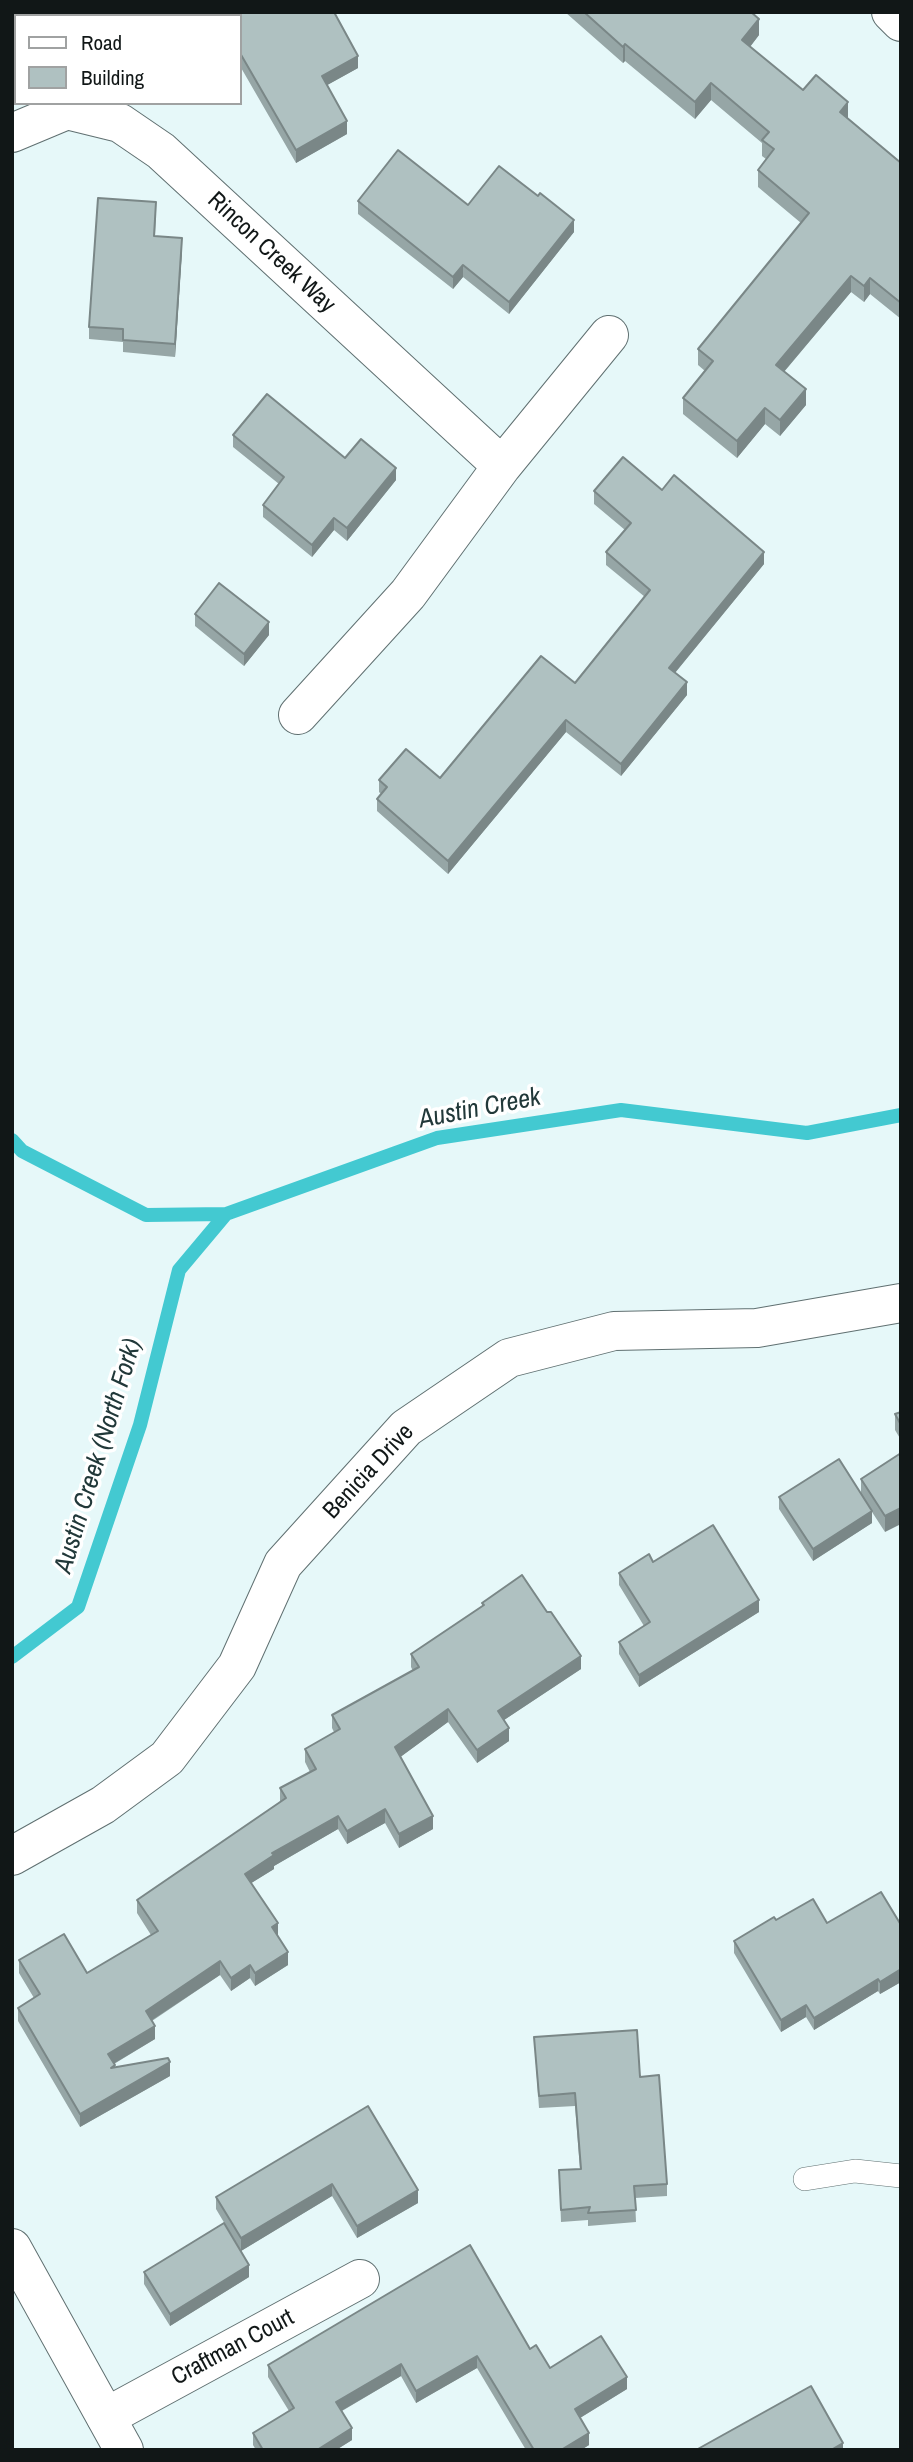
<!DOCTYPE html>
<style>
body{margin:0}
#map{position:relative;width:913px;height:2462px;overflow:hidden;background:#e6f8f9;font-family:"Archivo Narrow",sans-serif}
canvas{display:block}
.frame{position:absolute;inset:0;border:14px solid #111717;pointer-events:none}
.legend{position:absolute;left:14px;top:14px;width:228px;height:91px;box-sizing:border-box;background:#fff;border:2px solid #a0a2a2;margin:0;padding:9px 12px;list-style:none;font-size:21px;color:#111717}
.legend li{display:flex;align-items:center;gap:14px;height:35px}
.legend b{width:35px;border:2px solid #a0a2a2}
</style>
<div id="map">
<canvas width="913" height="2462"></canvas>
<div class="frame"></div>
<ul class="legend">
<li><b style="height:9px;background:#fff"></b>Road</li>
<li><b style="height:19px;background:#afc1c1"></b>Building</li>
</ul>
</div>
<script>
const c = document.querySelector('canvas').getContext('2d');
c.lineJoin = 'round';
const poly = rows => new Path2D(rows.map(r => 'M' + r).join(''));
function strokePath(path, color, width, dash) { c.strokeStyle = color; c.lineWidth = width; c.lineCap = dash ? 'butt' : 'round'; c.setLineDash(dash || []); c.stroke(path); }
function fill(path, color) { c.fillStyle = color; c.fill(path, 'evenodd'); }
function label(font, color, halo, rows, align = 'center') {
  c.font = font + ' "Archivo Narrow",sans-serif'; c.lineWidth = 7; c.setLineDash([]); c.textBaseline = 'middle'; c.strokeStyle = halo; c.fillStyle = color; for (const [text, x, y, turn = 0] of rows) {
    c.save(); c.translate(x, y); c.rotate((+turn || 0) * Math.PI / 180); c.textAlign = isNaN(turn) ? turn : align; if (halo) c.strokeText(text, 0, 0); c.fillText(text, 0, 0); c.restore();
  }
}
const stream = poly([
 [12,1140,22,1151,146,1215,226,1214,437,1138,621,1110,807,1133,901,1115],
 [12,1657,78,1607,140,1425,179,1270,226,1214]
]);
const service = poly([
 [805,2179,855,2171,901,2176]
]);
const minor = poly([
 [891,12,901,22],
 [12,133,67,110,120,123,161,151,502,466],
 [298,715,408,594,502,466,609,335],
 [12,1856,103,1805,167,1758,237,1666,283,1564,406,1428,509,1358,614,1331,757,1328,901,1303],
 [106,2417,360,2279]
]);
const tertiary = poly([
 [12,2248,124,2450]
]);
const wall = poly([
 [222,12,334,12,358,68,327,85,347,134,296,163,240,66,240,16,224,16],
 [565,12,751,12,759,35,750,47,803,90,848,118,901,163,901,319,870,294,864,302,851,292,784,372,806,405,780,436,765,424,737,458,683,414,683,398,705,371,698,365,698,349,801,223,758,187,758,170,766,159,762,156,762,143,711,100,695,119,625,61,623,63],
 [358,201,468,205,574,232,509,314,463,277,453,289,358,214],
 [156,214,155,236,182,250,175,357,123,352,123,342,89,339,89,327],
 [233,435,345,458,396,480,347,541,334,530,312,557,263,517,263,505,279,484,233,447],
 [662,490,764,564,675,673,687,695,621,776,566,732,448,874,377,811,377,799,381,794,379,792,379,780,440,778,575,683,645,597,606,565,606,552,625,530,594,504,594,491],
 [195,614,269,635,244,666,195,626],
 [901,1412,901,1440,895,1430,895,1414],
 [901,1453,885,1532,872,1512,872,1523,813,1561,779,1509,779,1497,861,1493,861,1479],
 [653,1562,759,1612,639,1687,619,1654,619,1642,644,1626,619,1585,619,1573],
 [482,1603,581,1669,504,1720,509,1741,477,1763,448,1722,400,1757,433,1829,399,1848,385,1823,347,1844,338,1829,274,1866,274,1869,251,1883,278,1936,288,1965,255,1986,250,1978,231,1991,220,1975,152,2021,155,2039,114,2064,115,2067,170,2076,80,2127,18,2021,18,2008,34,1998,19,1973,19,1960,87,1973,151,1935,137,1913,137,1900,280,1802,280,1788,310,1772,305,1762,305,1749,334,1732,332,1728,332,1715,413,1671,411,1667,411,1654,482,1606],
 [776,1920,901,1925,901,1982,880,1994,878,1991,814,2030,806,2017,781,2032,734,1953,734,1941],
 [534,2037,640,2077,667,2184,667,2196,635,2198,636,2222,588,2226,588,2220,561,2222,559,2170,580,2169,575,2106,539,2108],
 [368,2106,418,2203,357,2238,332,2196,241,2251,216,2209,216,2197],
 [144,2272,249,2277,170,2326,144,2284],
 [530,2349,550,2368,627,2389,580,2418,589,2445,581,2450,526,2450,477,2368,416,2403,401,2376,342,2411,352,2440,336,2450,256,2450,253,2445,253,2433,289,2411,268,2377,268,2365]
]);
const shadedWall = poly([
 [14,12,34,12,27,16,16,16,16,36,12,38,12,21],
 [759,19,759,35,742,57,742,40],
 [625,44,625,61,623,63,623,47],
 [358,56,358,68,322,88,322,76],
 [711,83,711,100,695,119,695,102],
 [848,102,848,118,840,129,840,112],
 [347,121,347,134,296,163,296,150],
 [574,220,574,232,509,314,509,302],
 [182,238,182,250,175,357,175,344],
 [463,265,463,277,453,289,453,277],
 [851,276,851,292,776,381,776,365],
 [870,278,870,294,864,302,864,286],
 [806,389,806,405,780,436,780,420],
 [765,408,765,424,737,458,737,441],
 [396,468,396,480,347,541,347,528],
 [334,518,334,530,312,557,312,545],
 [764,552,764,564,669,680,669,668],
 [269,622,269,635,244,666,244,654],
 [687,682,687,695,621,776,621,764],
 [566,720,566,732,448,874,448,861],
 [901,1508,901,1524,885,1532,885,1516],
 [872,1511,872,1523,813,1561,813,1549],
 [759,1600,759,1612,639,1687,639,1675],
 [581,1656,581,1669,498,1724,498,1711],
 [448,1709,448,1722,395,1761,395,1747],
 [509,1728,509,1741,477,1763,477,1750],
 [385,1809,385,1823,347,1844,347,1831],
 [338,1816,338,1829,274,1866,274,1869,245,1887,245,1874,272,1853],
 [433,1816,433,1829,399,1848,399,1834],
 [278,1923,278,1936,272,1927],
 [288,1952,288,1965,255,1986,255,1973],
 [220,1961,220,1975,146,2024,146,2011],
 [250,1965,250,1978,231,1991,231,1978],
 [901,1969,901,1982,880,1994,880,1982],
 [878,1979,878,1991,814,2030,814,2018],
 [806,2005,806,2017,781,2032,781,2020],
 [155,2026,155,2039,108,2067,108,2054],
 [170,2062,170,2076,80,2127,80,2114],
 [332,2184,332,2196,241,2251,241,2238],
 [418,2190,418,2203,357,2238,357,2226],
 [249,2265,249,2277,170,2326,170,2314],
 [477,2356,477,2368,416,2403,416,2391],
 [401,2364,401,2376,336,2414,336,2402],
 [627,2377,627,2389,575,2421,575,2409],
 [352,2428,352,2440,336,2450,317,2450],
 [589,2433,589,2445,581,2450,561,2450],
 [843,2443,843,2450,831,2450]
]);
const building = poly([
 [12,12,17,12,19,16,16,16,16,19,12,21,12,12],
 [229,12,334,12,358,56,322,76,347,121,296,150,240,53,240,16,231,16,229,12],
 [584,12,751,12,759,19,742,40,803,90,816,75,848,102,840,112,901,163,901,303,870,278,864,286,851,276,776,365,806,389,780,420,765,408,737,441,683,398,713,361,698,349,809,213,758,170,774,149,762,140,769,132,711,83,695,102,625,44,623,47,584,12],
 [398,150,468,205,499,166,538,196,540,193,574,220,509,302,463,265,453,277,358,201,398,150],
 [98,198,156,202,154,236,182,238,175,344,123,340,123,329,89,327,98,198],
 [267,394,345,458,361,439,396,468,347,528,334,518,312,545,263,505,284,477,233,435,267,394],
 [623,457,662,490,674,475,764,552,669,668,687,682,621,764,566,720,448,861,377,799,387,787,379,780,406,749,440,778,541,656,575,683,650,590,606,552,631,523,594,491,623,457],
 [219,583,269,622,244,654,195,614,219,583],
 [901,1412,901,1425,895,1414,901,1412],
 [901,1453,901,1508,885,1516,861,1479,901,1453],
 [839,1459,872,1511,813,1549,779,1497,839,1459],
 [713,1525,759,1600,639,1675,619,1642,650,1622,619,1573,649,1554,653,1562,713,1525],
 [522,1575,547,1612,551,1612,581,1656,498,1711,509,1728,477,1750,448,1709,395,1747,433,1816,399,1834,385,1809,347,1831,338,1816,272,1853,274,1855,245,1874,278,1923,272,1927,288,1952,255,1973,250,1965,231,1978,220,1961,146,2011,155,2026,108,2054,115,2065,111,2068,168,2058,170,2062,80,2114,18,2008,40,1994,19,1960,64,1934,87,1973,158,1931,137,1900,286,1798,280,1788,316,1769,305,1749,340,1729,332,1715,419,1667,411,1654,484,1605,482,1603,522,1575],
 [881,1892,901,1925,901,1969,880,1982,878,1979,814,2018,806,2005,781,2020,734,1941,774,1917,776,1920,813,1899,827,1923,881,1892],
 [637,2030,640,2077,659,2075,667,2184,634,2186,636,2210,588,2213,590,2207,561,2210,559,2170,581,2169,575,2093,539,2096,534,2037,637,2030],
 [368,2106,418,2190,357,2226,332,2184,241,2238,216,2197,368,2106],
 [224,2223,249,2265,170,2314,144,2272,224,2223],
 [470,2245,530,2349,536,2345,550,2368,601,2336,627,2377,575,2409,589,2433,561,2450,534,2450,477,2356,416,2391,401,2364,336,2402,352,2428,317,2450,263,2450,253,2433,294,2408,268,2365,470,2245],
 [811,2386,843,2443,831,2450,696,2450,811,2386]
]);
const streetNames = [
 ["Rincon Creek Way",271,253,43],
 ["Benicia Drive",369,1472,-47],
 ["Craftman Court",233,2348,-28]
];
const waterNames = [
 ["Austin Creek",480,1109,-11],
 ["Austin Creek (North Fork)",99,1456,-73]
];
strokePath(stream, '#43c9d1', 14);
strokePath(service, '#607071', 24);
strokePath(minor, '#607071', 40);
strokePath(tertiary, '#607071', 40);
strokePath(service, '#fff', 23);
strokePath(minor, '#fff', 38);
strokePath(tertiary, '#fff', 38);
fill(wall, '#96a6a6');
fill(shadedWall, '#7a8787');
fill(building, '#afc1c1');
strokePath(building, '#7a8787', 2);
label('24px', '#111717', '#fff', streetNames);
label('italic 26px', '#213839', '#fff', waterNames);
</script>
